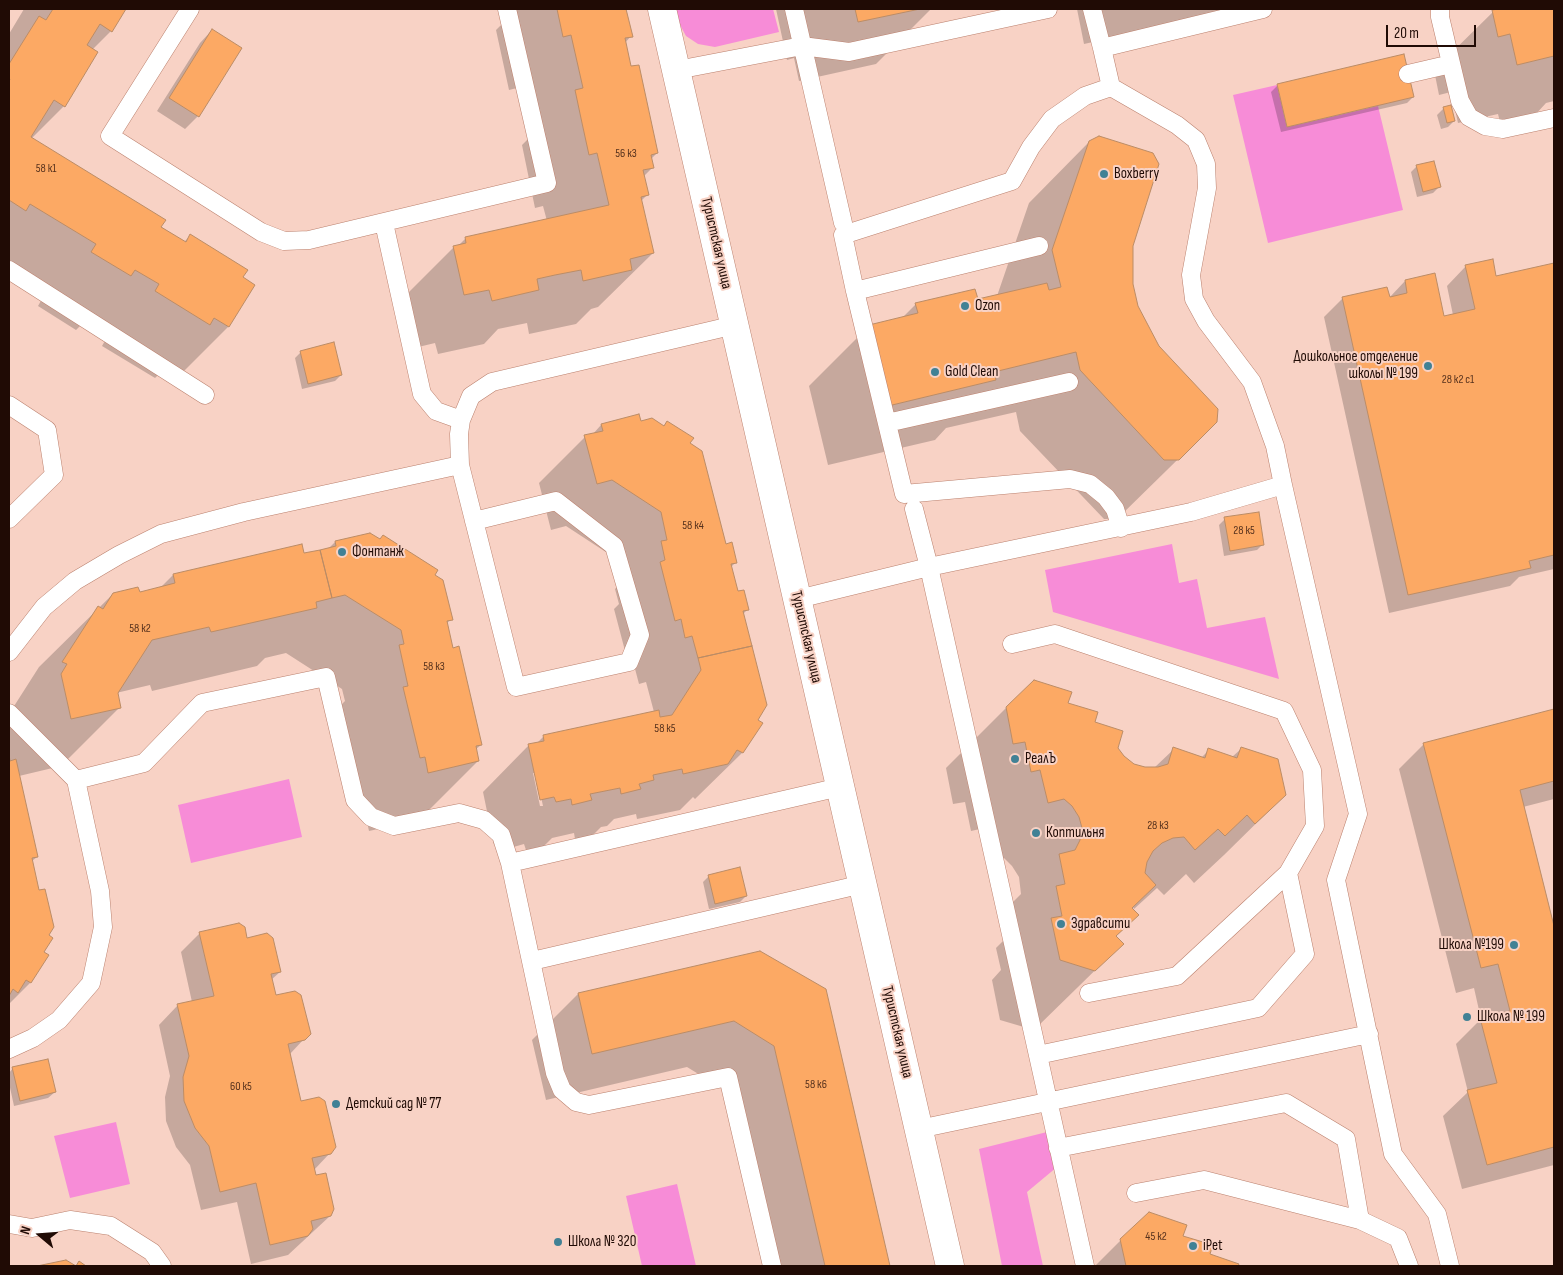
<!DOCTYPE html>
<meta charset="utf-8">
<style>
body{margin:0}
#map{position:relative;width:1563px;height:1275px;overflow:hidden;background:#f8d2c5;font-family:"Sofia Sans Condensed",sans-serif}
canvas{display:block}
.frame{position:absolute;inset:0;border:10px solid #200b05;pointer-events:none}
.north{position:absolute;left:15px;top:1210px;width:50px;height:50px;-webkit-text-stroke:4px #f8d2c5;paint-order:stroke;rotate:288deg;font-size:14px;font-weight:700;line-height:20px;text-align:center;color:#200b05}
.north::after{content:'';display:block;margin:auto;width:18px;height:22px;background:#200b05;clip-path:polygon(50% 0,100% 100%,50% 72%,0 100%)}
.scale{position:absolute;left:1386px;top:25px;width:90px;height:22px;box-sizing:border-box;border:2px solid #200b05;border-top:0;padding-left:6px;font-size:15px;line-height:18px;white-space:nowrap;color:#200b05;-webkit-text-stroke:4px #f8d2c5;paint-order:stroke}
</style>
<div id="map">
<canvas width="1563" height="1275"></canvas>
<div class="frame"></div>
<div class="north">N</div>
<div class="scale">20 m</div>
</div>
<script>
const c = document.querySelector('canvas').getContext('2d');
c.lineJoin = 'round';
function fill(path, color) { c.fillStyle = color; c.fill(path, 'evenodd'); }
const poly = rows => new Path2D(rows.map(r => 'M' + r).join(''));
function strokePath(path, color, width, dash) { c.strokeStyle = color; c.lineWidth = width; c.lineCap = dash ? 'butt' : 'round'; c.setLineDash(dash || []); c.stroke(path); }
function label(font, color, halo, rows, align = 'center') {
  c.font = font + ' "Sofia Sans Condensed",sans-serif'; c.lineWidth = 4; c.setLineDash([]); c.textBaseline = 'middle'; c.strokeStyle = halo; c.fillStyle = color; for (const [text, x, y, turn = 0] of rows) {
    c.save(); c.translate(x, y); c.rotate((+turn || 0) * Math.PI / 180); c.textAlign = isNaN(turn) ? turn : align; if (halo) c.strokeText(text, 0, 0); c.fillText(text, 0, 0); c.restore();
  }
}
const green = poly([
 [676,9,773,9,779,32,715,47,698,44,686,36,679,23],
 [1277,85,1287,127,1378,106,1403,210,1268,243,1233,95],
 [1172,544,1179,583,1197,579,1207,628,1265,617,1279,679,1053,612,1045,570],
 [289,779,302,837,191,863,178,805],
 [116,1122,130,1184,70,1198,54,1136],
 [1047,1132,1057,1167,1027,1192,1043,1266,1002,1266,979,1149],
 [677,1184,696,1266,642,1266,626,1196]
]);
const shadow = poly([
 [24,9,125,9,111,31,92,50,97,53,64,106,31,139,184,242,190,236,242,278,253,285,228,327,174,381,160,373,155,378,102,346,106,339,82,324,76,330,38,306,42,299,9,278,9,34],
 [500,9,625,9,631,36,625,43,630,68,657,153,651,159,652,168,643,177,647,195,641,201,653,253,598,307,591,309,576,324,529,334,527,323,498,329,484,344,438,354,435,343,410,349,400,301,454,247,458,246,466,238,547,221,543,206,535,208,522,145,529,138,517,88,509,90,496,30,503,23],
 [776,9,931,9,876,64,799,81,794,58,787,60],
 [1077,9,1222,9,1215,15,1084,44],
 [1496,9,1554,9,1554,101,1546,103,1535,115,1500,122,1498,114,1458,123,1451,92,1439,95,1434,70],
 [212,30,198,116,185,129,157,111,200,43],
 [1277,86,1413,97,1407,103,1281,132,1271,92],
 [1444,108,1454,121,1448,127,1441,129,1437,115],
 [1089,142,1131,246,1132,284,1137,306,1158,347,1216,422,1117,519,1104,519,1020,431,1016,412,946,428,935,440,828,465,809,386,869,326,902,318,916,304,977,301,997,296,1029,203],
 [1417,166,1439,187,1433,193,1417,197,1411,172],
 [1554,264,1554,569,1519,577,1510,586,1389,613,1324,317,1343,298,1389,298,1405,281,1443,317,1453,315,1447,286,1466,266,1495,277],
 [301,352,341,375,335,381,302,389,295,358],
 [638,416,640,423,663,427,667,422,688,443,725,545,736,562,730,568,737,593,748,609,742,615,756,720,761,723,742,753,695,799,693,797,680,810,637,819,636,814,614,819,607,826,601,827,593,835,575,839,574,833,552,838,544,846,526,850,524,844,510,848,508,842,494,845,483,792,529,745,536,744,543,737,654,712,646,682,639,684,634,665,629,666,614,609,619,604,615,589,621,583,615,558,566,526,551,530,539,483,585,437,592,435,601,425],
 [533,773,536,773,543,806,540,806],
 [1225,519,1263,544,1257,550,1224,556,1219,525],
 [335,542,433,575,451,619,446,624,481,745,475,750,478,761,419,820,369,831,341,705,345,701,342,689,286,653,265,658,257,666,152,691,150,685,116,693,120,707,61,766,19,776,37,857,32,861,47,935,42,952,47,955,30,983,9,1004,9,714,39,667,113,594,139,593,160,588,173,575,303,555,328,549],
 [1066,704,1093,723,1124,757,1134,765,1145,768,1154,768,1174,749,1201,758,1209,750,1232,757,1241,749,1285,795,1224,855,1194,883,1186,874,1164,895,1157,888,1134,909,1133,907,1131,909,1137,915,1115,937,1122,944,1034,1030,1000,1020,992,980,1001,970,996,948,1004,940,999,916,1021,894,1019,877,1012,866,1004,858,988,862,980,829,971,831,965,802,953,804,946,768,1006,708],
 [1554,711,1554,799,1523,807,1554,931,1554,1165,1462,1189,1443,1116,1468,1092,1456,1044,1481,1019,1474,988,1456,993,1399,769,1424,744],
 [709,876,746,896,740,902,709,909,703,882],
 [200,933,246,940,280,972,271,980,275,997,304,1039,289,1055,300,1102,330,1153,314,1170,330,1216,288,1255,251,1264,237,1202,201,1210,190,1165,176,1147,166,1121,165,1097,170,1076,159,1025,178,1005,192,1002,181,952],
 [825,990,888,1266,768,1266,728,1092,687,1067,546,1100,532,1040,578,994],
 [13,1068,55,1092,48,1098,14,1106,9,1083,9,1073],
 [1182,1236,1208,1255,1237,1265,1236,1266,1095,1266,1121,1240]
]);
const building = poly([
 [53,9,126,9,112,32,100,24,87,45,98,52,65,107,54,100,31,137,166,220,161,227,186,242,190,234,248,270,243,277,255,285,229,327,214,318,210,325,155,291,159,284,135,270,131,276,91,252,96,244,30,204,26,211,9,200,9,81,10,79,9,78,9,64,39,16,46,20,53,9],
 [557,9,626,9,633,37,625,38,631,66,639,65,658,153,651,155,654,168,643,170,649,195,641,197,654,253,630,259,632,270,583,281,581,270,555,275,537,279,539,290,492,301,489,290,464,295,453,246,466,243,465,237,609,205,597,153,589,155,582,123,575,90,583,88,571,35,563,37,557,9],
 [855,9,920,9,858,22,855,9],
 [1498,9,1554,9,1554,56,1517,65,1510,34,1498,37,1492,10,1498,9],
 [212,29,242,48,199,117,169,98,212,29],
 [1404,54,1414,97,1287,127,1277,84,1404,54],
 [1451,105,1455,121,1447,123,1443,107,1451,105],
 [1099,136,1153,153,1159,164,1133,246,1133,284,1138,306,1159,346,1218,409,1217,422,1179,460,1164,460,1080,370,1076,352,994,372,996,380,888,406,869,325,918,313,915,303,975,289,978,299,1047,283,1049,290,1061,287,1052,250,1089,141,1099,136],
 [1434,161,1441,187,1423,192,1416,165,1434,161],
 [1493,259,1496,276,1554,263,1554,555,1529,561,1531,568,1408,595,1342,297,1387,287,1390,297,1407,293,1405,280,1435,273,1444,316,1475,309,1465,265,1493,259],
 [334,342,342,375,308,384,300,351,334,342],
 [639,414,641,421,652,418,664,426,667,421,694,438,690,443,702,451,726,544,732,542,737,563,731,564,738,591,744,590,749,610,743,611,752,646,698,658,692,636,685,638,681,619,675,621,660,562,665,560,661,541,667,540,661,512,612,480,597,484,584,435,603,431,601,424,639,414],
 [1259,512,1264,545,1230,551,1224,517,1259,512],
 [370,533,380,539,383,535,438,570,435,575,443,580,453,620,447,621,453,648,459,646,482,745,476,746,479,761,428,773,425,757,420,758,403,687,408,686,399,645,404,644,401,630,345,595,332,598,320,550,336,546,335,541,370,533],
 [302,544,304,553,320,550,332,598,316,602,317,608,211,632,209,627,152,640,118,693,121,708,71,719,61,674,67,664,62,662,98,606,103,609,113,593,138,587,140,592,175,583,173,574,302,544],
 [752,646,767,705,758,720,763,723,743,753,737,750,728,764,683,774,682,769,653,775,654,780,639,784,641,789,621,794,620,788,590,794,592,800,572,805,571,799,556,802,554,797,540,800,528,744,544,741,543,735,659,710,660,717,672,715,701,670,698,658,752,646],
 [1034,680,1072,692,1068,703,1098,712,1095,722,1123,731,1118,748,1124,756,1134,764,1145,767,1158,767,1168,764,1173,747,1205,758,1208,748,1237,758,1241,747,1278,759,1286,795,1255,824,1247,815,1225,836,1218,829,1195,850,1184,837,1173,838,1162,843,1153,851,1147,862,1145,873,1156,885,1132,908,1139,915,1116,936,1124,944,1095,971,1060,960,1051,918,1062,916,1056,886,1065,884,1059,854,1075,850,1080,840,1082,828,1079,817,1072,806,1064,799,1048,803,1040,770,1031,772,1025,742,1013,744,1006,707,1034,680],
 [1554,709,1554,781,1520,790,1554,926,1554,1147,1487,1165,1467,1090,1497,1083,1480,1018,1510,1011,1498,964,1481,968,1423,743,1554,709],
 [9,754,10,761,16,759,38,857,32,858,39,890,45,889,54,927,49,935,53,938,44,952,49,955,31,983,26,980,18,993,13,989,9,996,9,754],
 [740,867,747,896,715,904,708,875,740,867],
 [239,923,245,927,247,938,267,933,273,938,281,972,271,974,276,995,295,991,301,995,311,1034,305,1040,288,1044,301,1101,319,1097,325,1101,336,1147,331,1154,312,1158,316,1175,326,1173,334,1209,331,1216,311,1221,313,1229,308,1236,270,1245,256,1183,220,1192,209,1146,195,1128,184,1101,183,1077,189,1056,177,1004,214,996,199,932,239,923],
 [760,951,826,989,890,1266,825,1266,774,1046,734,1021,592,1054,578,993,760,951],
 [48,1059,56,1092,20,1101,12,1067,48,1059],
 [1149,1212,1187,1225,1183,1236,1213,1245,1210,1254,1239,1264,1238,1266,1126,1266,1120,1239,1149,1212],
 [66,1260,76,1266,79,1261,86,1266,37,1266,66,1260]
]);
const service = poly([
 [190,9,110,136,261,232,284,241,309,240,547,183,507,9],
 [794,9,843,223],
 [1092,9,1102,48,1263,9],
 [1440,9,1440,17,1460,101,1469,117,1485,126,1503,129,1554,118],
 [677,70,802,46,849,52,1048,9],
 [1408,74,1451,64],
 [1111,87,1085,96,1052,119,1031,147,1012,181,843,235,855,291,904,494,1070,479,1090,484,1106,497,1115,509,1121,528],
 [384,223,422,394,436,411,461,420],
 [9,270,205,395],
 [855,291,1039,246],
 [9,405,47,430,54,475,9,519],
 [887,423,1069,382],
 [1283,485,1358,814,1336,880,1393,1154,1437,1214,1450,1266],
 [914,509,929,567,1085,1266],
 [474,521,556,501,614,546,640,635,629,662,516,687,460,465,459,434,461,420,471,396,492,382,735,325],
 [798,599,929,567,1191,512,1283,485,1275,446,1252,382,1206,321,1194,299,1191,275,1207,188,1206,164,1196,140,1177,125,1111,87,1102,48],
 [1012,644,1055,634,1284,711,1312,770,1315,826,1288,873,1305,954,1258,1008,1038,1055],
 [9,652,44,607,75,581,119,555,161,534,244,512,460,465],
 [9,713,76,780,100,891,103,927,91,983,59,1020,33,1038,9,1049],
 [76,780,144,763,202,703,326,677,355,800,371,817,394,826,459,813,484,820,501,835,510,863,555,1073,562,1090,576,1102,589,1105,728,1077,772,1266],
 [510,863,840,787],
 [532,961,863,884],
 [1089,993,1177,976,1288,873],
 [919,1129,1369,1034],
 [1058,1148,1286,1103,1346,1139,1360,1220,1398,1238,1409,1266],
 [1136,1193,1204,1180,1360,1220],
 [9,1224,32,1228,70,1220,111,1226,152,1252,162,1266]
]);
const minor = poly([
 [662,9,950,1266]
]);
const markers = [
 [1104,174,5,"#418195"],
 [965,306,5,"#418195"],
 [1428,366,5,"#418195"],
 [935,372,5,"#418195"],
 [342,552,5,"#418195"],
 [1015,759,5,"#418195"],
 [1036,833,5,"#418195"],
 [1061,924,5,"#418195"],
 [1514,945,5,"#418195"],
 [1467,1017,5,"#418195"],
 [336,1104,5,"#418195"],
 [558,1242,5,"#418195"],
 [1193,1246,5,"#418195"]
];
const numberNames = [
 ["56 к3",626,154],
 ["58 к1",46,169],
 ["28 к2 с1",1458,380],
 ["58 к4",693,526],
 ["28 к5",1244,531],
 ["58 к2",140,629],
 ["58 к3",434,667],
 ["58 к5",665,729],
 ["28 к3",1158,826],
 ["58 к6",816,1085],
 ["60 к5",241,1087],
 ["45 к2",1156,1237]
];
const poiNames = [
 ["Boxberry",1114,174],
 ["Ozon",975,306],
 ["Дошкольное отделение",1418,357,"right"],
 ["школы № 199",1418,374,"right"],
 ["Gold Clean",945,372],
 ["Фонтанж",352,552],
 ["РеалЪ",1025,759],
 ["Коптильня",1046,833],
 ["Здравсити",1071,924],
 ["Школа №199",1504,945,"right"],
 ["Школа № 199",1477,1017],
 ["Детский сад № 77",346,1104],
 ["Школа № 320",568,1242],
 ["iРet",1203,1246]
];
const streetNames = [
 ["Туристская улица",716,243,77],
 ["Туристская улица",806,637,77],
 ["Туристская улица",897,1032,77]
];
fill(green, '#f78cd7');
fill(shadow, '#0003');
fill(building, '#fca964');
strokePath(building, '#bb8c66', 1);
strokePath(service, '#bb816e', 19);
strokePath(minor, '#bb816e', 29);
strokePath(service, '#fff', 18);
strokePath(minor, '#fff', 28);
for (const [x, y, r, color] of markers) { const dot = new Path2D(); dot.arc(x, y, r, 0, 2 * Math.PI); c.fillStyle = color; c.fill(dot); strokePath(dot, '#f8d2c5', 2); }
label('12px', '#57321d', null, numberNames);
label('15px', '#200b05', '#f8d2c5', poiNames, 'left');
label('15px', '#200b05', '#f8d2c5', streetNames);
</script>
